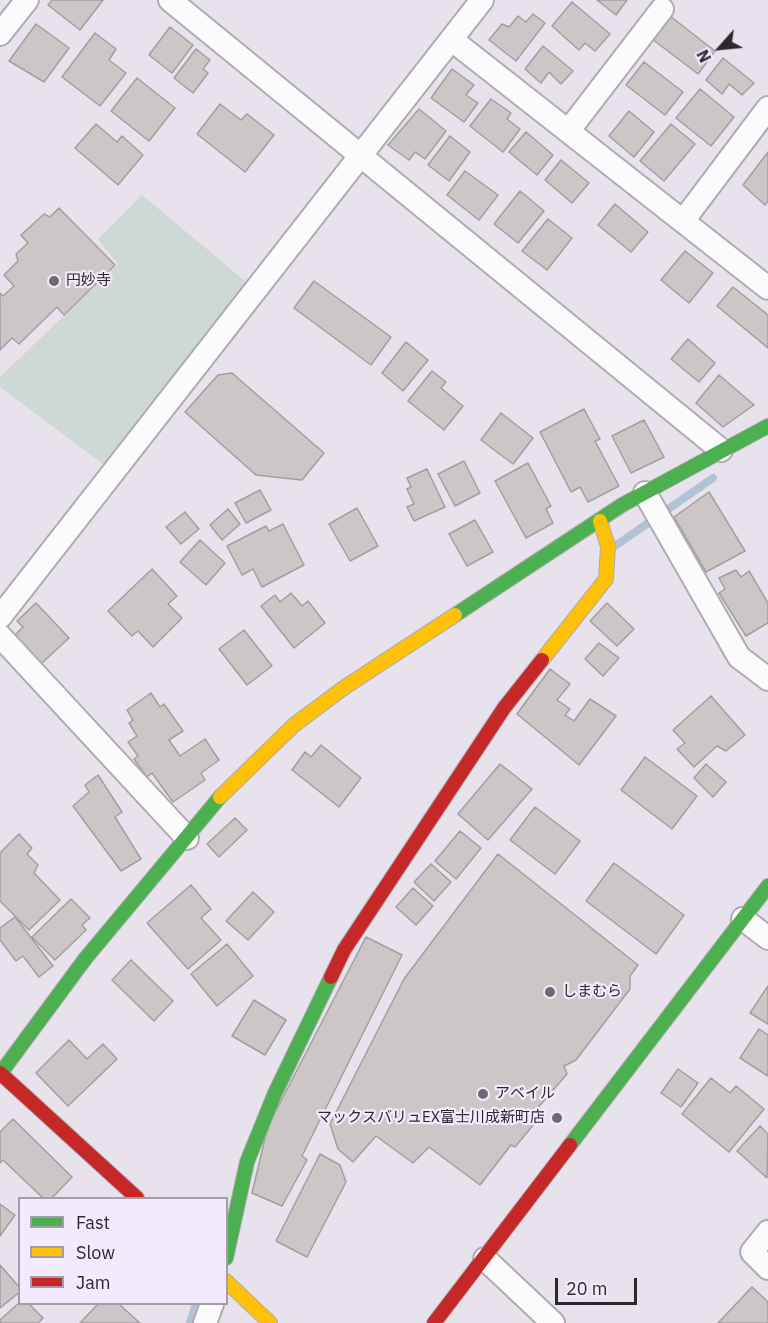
<!DOCTYPE html>
<meta charset="utf-8">
<style>
body{margin:0}
#map{position:relative;width:768px;height:1323px;overflow:hidden;background:#e7e2ec;font-family:"IBM Plex Sans",sans-serif}
canvas{display:block}
.legend{position:absolute;left:18px;top:1197px;width:210px;height:108px;box-sizing:border-box;background:#f3eafe;border:2px solid #a39cab;margin:0;padding:8px 10px;list-style:none;font-size:18px;color:#2b282f}
.legend li{display:flex;align-items:center;gap:12px;height:30px}
.legend b{width:30px;border:2px solid #a39cab}
.north{position:absolute;left:690px;top:18px;width:60px;height:60px;-webkit-text-stroke:4px #f3eafe;paint-order:stroke;rotate:243deg;font-size:16px;font-weight:700;line-height:24px;text-align:center;color:#2b282f}
.north::after{content:'';display:block;margin:auto;width:21px;height:27px;background:#2b282f;clip-path:polygon(50% 0,100% 100%,50% 72%,0 100%)}
.scale{position:absolute;left:555px;top:1278px;width:82px;height:27px;box-sizing:border-box;border:3px solid #2b282f;border-top:0;padding-left:8px;font-size:18px;line-height:21px;white-space:nowrap;color:#2b282f;-webkit-text-stroke:4px #f3eafe;paint-order:stroke}
</style>
<div id="map">
<canvas width="768" height="1323"></canvas>
<ul class="legend">
<li><b style="height:8px;background:#4caf50"></b>Fast</li>
<li><b style="height:8px;background:#ffc107"></b>Slow</li>
<li><b style="height:8px;background:#c62828"></b>Jam</li>
</ul>
<div class="north">N</div>
<div class="scale">20 m</div>
</div>
<script>
const c = document.querySelector('canvas').getContext('2d');
c.lineJoin = 'round';
function fill(path, color) { c.fillStyle = color; c.fill(path, 'evenodd'); }
const poly = rows => new Path2D(rows.map(r => 'M' + r).join(''));
function strokePath(path, color, width, dash) { c.strokeStyle = color; c.lineWidth = width; c.lineCap = dash ? 'butt' : 'round'; c.setLineDash(dash || []); c.stroke(path); }
function label(font, color, halo, rows, align = 'center') {
  c.font = font + ' "IBM Plex Sans","Noto Sans JP",sans-serif'; c.lineWidth = 4.5; c.setLineDash([]); c.textBaseline = 'middle'; c.strokeStyle = halo; c.fillStyle = color; for (const [text, x, y, turn = 0] of rows) {
    c.save(); c.translate(x, y); c.rotate((+turn || 0) * Math.PI / 180); c.textAlign = isNaN(turn) ? turn : align; if (halo) c.strokeText(text, 0, 0); c.fillText(text, 0, 0); c.restore();
  }
}
const green = poly([
 [142,195,251,286,104,465,0,387,0,377,118,264,98,239]
]);
const stream = poly([
 [615,546,713,478],
 [190,1323,196,1304]
]);
const building = poly([
 [52,0,103,0,80,30,48,5,52,0],
 [597,0,627,0,616,15,597,0],
 [572,2,610,34,595,51,585,43,579,50,552,26,572,2],
 [533,14,545,23,516,61,489,40,502,24,509,27,518,16,526,22,533,14],
 [670,16,715,51,698,74,652,39,670,16],
 [36,24,69,48,44,82,9,61,36,24],
 [170,27,193,45,172,73,149,55,170,27],
 [95,33,116,49,109,60,126,73,100,106,62,77,95,33],
 [543,46,573,71,561,84,549,72,541,83,525,69,543,46],
 [196,49,210,60,203,69,208,73,193,93,174,78,196,49],
 [723,58,754,83,742,95,729,84,722,94,706,80,723,58],
 [644,62,683,92,665,115,626,85,644,62],
 [452,69,474,85,466,95,478,103,464,122,431,98,452,69],
 [137,78,175,108,149,141,111,111,137,78],
 [700,89,734,117,711,146,676,118,700,89],
 [491,99,511,113,507,119,520,129,503,152,470,126,491,99],
 [220,104,241,120,247,114,274,135,245,172,197,134,220,104],
 [419,109,446,131,425,159,415,152,409,160,388,145,419,109],
 [629,111,654,132,634,157,609,136,629,111],
 [96,124,117,142,122,136,143,155,118,185,75,148,96,124],
 [671,124,695,144,664,181,640,161,671,124],
 [526,132,553,155,537,175,509,152,526,132],
 [450,136,470,152,449,181,428,165,450,136],
 [768,152,768,201,765,205,743,185,768,152],
 [561,160,589,183,572,203,545,180,561,160],
 [465,171,498,195,479,220,447,195,465,171],
 [520,191,544,211,518,243,494,224,520,191],
 [615,204,648,232,631,252,598,225,615,204],
 [59,208,115,265,64,315,57,307,19,344,12,338,0,350,0,293,3,296,14,286,4,275,18,261,16,254,28,243,21,235,44,214,50,217,59,208],
 [548,219,572,238,547,270,522,251,548,219],
 [685,251,713,273,689,303,661,280,685,251],
 [314,281,391,337,371,365,294,308,314,281],
 [733,287,768,315,768,348,717,306,733,287],
 [688,339,715,363,699,382,671,359,688,339],
 [406,342,428,360,403,391,382,373,406,342],
 [432,371,446,382,441,388,463,406,444,430,408,401,432,371],
 [232,373,324,453,302,480,256,475,185,412,218,375,232,373],
 [719,375,754,405,723,427,696,403,719,375],
 [584,409,600,439,595,441,619,486,588,502,580,487,571,492,540,432,584,409],
 [501,413,533,438,513,464,481,440,501,413],
 [644,420,664,457,631,473,612,436,644,420],
 [464,461,480,493,455,506,438,474,464,461],
 [528,463,551,506,546,509,553,523,526,538,495,481,528,463],
 [427,469,445,507,414,521,407,507,414,504,407,489,411,487,407,478,427,469],
 [260,490,271,510,246,523,235,503,260,490],
 [709,492,745,551,706,572,674,517,709,492],
 [357,508,378,546,350,561,329,524,357,508],
 [228,509,240,524,222,540,210,525,228,509],
 [185,512,199,529,181,544,166,527,185,512],
 [475,520,493,552,467,566,449,534,475,520],
 [283,524,304,565,262,587,253,569,242,575,227,546,266,526,269,531,283,524],
 [200,540,225,563,206,585,180,562,200,540],
 [152,569,177,596,168,604,182,618,153,647,138,631,132,636,108,611,152,569],
 [736,570,741,577,749,571,768,603,768,623,746,636,719,593,725,589,719,578,736,570],
 [291,593,302,606,308,601,325,623,294,648,261,606,275,595,280,602,291,593],
 [36,603,69,638,41,664,14,636,23,627,17,621,36,603],
 [607,603,634,629,617,646,590,621,607,603],
 [244,630,272,666,247,685,219,649,244,630],
 [599,643,619,658,603,676,585,659,599,643],
 [550,669,570,684,557,700,570,709,565,715,574,721,590,699,616,716,579,765,517,714,550,669],
 [151,693,160,707,164,704,183,731,169,740,180,756,205,739,219,760,201,773,205,780,173,802,152,773,147,777,134,759,138,756,128,742,137,736,129,723,133,720,127,710,151,693],
 [711,696,745,735,726,751,717,746,694,767,677,749,685,743,673,730,711,696],
 [321,745,361,778,339,807,292,770,305,752,311,757,321,745],
 [645,757,697,796,672,829,621,790,645,757],
 [500,764,532,789,488,840,458,814,500,764],
 [706,764,726,782,713,797,694,778,706,764],
 [98,775,122,812,115,817,141,859,121,871,73,806,89,792,85,785,98,775],
 [535,807,580,841,555,874,510,840,535,807],
 [235,818,247,830,219,857,207,844,235,818],
 [460,831,481,848,456,879,435,861,460,831],
 [19,834,32,848,27,854,38,865,34,873,60,900,29,930,0,901,0,853,19,834],
 [498,854,638,965,630,976,630,989,576,1060,564,1066,567,1074,535,1111,539,1118,515,1147,511,1145,480,1185,429,1147,413,1163,376,1136,353,1162,338,1149,330,1124,404,979,498,854],
 [614,863,684,915,656,954,586,901,614,863],
 [431,864,451,882,434,901,414,882,431,864],
 [191,885,211,909,201,918,221,940,188,969,147,923,191,885],
 [413,888,433,906,416,925,396,907,413,888],
 [253,892,274,912,248,940,226,921,253,892],
 [71,899,90,918,82,925,86,930,55,960,32,937,71,899],
 [15,917,53,966,39,977,23,956,16,961,0,940,0,928,15,917],
 [366,937,402,955,302,1156,307,1160,282,1206,252,1193,268,1126,366,937],
 [227,944,253,976,217,1006,191,974,227,944],
 [131,960,173,1001,154,1021,112,980,131,960],
 [768,986,768,1024,750,1013,768,986],
 [254,1000,286,1020,265,1055,232,1036,254,1000],
 [759,1029,768,1035,768,1076,740,1058,759,1029],
 [69,1040,87,1059,103,1044,117,1059,68,1106,36,1073,69,1040],
 [678,1069,698,1083,681,1107,661,1093,678,1069],
 [711,1078,730,1093,736,1086,764,1109,729,1152,682,1114,711,1078],
 [13,1119,72,1177,52,1198,43,1198,3,1160,0,1163,0,1132,13,1119],
 [760,1126,768,1134,767,1178,737,1151,760,1126],
 [320,1154,340,1165,346,1182,307,1257,276,1241,320,1154],
 [0,1204,15,1215,0,1236,0,1204],
 [0,1265,20,1288,20,1292,0,1308,0,1265],
 [752,1287,768,1302,768,1323,718,1323,752,1287],
 [20,1302,29,1304,43,1318,38,1323,1,1323,0,1320,20,1302],
 [98,1304,119,1304,140,1323,80,1323,98,1304]
]);
const street = poly([
 [170,0,721,450],
 [0,34,27,0],
 [452,40,768,288],
 [569,130,662,9],
 [683,221,768,108],
 [645,493,739,657,768,679],
 [0,617,482,0],
 [0,636,187,838],
 [743,919,768,938],
 [768,1232,752,1252,768,1268],
 [485,1259,553,1323],
 [205,1323,212,1304]
]);
const fast = poly([
 [455,615,622,505,768,426],
 [0,1074,85,959,220,797],
 [570,1145,768,886],
 [226,1258,247,1162,275,1093,331,977]
]);
const slow = poly([
 [542,660,606,579,608,546,600,521],
 [220,797,294,725,345,687,455,615],
 [226,1281,270,1323]
]);
const jam = poly([
 [331,977,344,950,504,708,542,660],
 [0,1073,137,1198],
 [434,1323,570,1145]
]);
const markers = [
 [54,281,6,"#6d6971"],
 [550,992,6,"#6d6971"],
 [483,1094,6,"#6d6971"],
 [557,1118,6,"#6d6971"]
];
const poiNames = [
 ["円妙寺",66,281],
 ["しまむら",562,992],
 ["アベイル",495,1094],
 ["マックスバリュEX富士川成新町店",545,1118,"right"]
];
fill(green, '#ced8d5');
strokePath(stream, '#b0c2d4', 8);
fill(building, '#cdc6c6');
strokePath(building, '#a39ea0', 1.5);
strokePath(street, '#afabb3', 26);
strokePath(fast, '#afabb3', 16);
strokePath(slow, '#afabb3', 16);
strokePath(jam, '#afabb3', 16);
strokePath(street, '#fbfbfc', 22);
strokePath(fast, '#4caf50', 14);
strokePath(slow, '#ffc107', 14);
strokePath(jam, '#c62828', 14);
for (const [x, y, r, color] of markers) { const dot = new Path2D(); dot.arc(x, y, r, 0, 2 * Math.PI); c.fillStyle = color; c.fill(dot); strokePath(dot, '#f3eafe', 2); }
label('15px', '#2b282f', '#f3eafe', poiNames, 'left');
</script>
